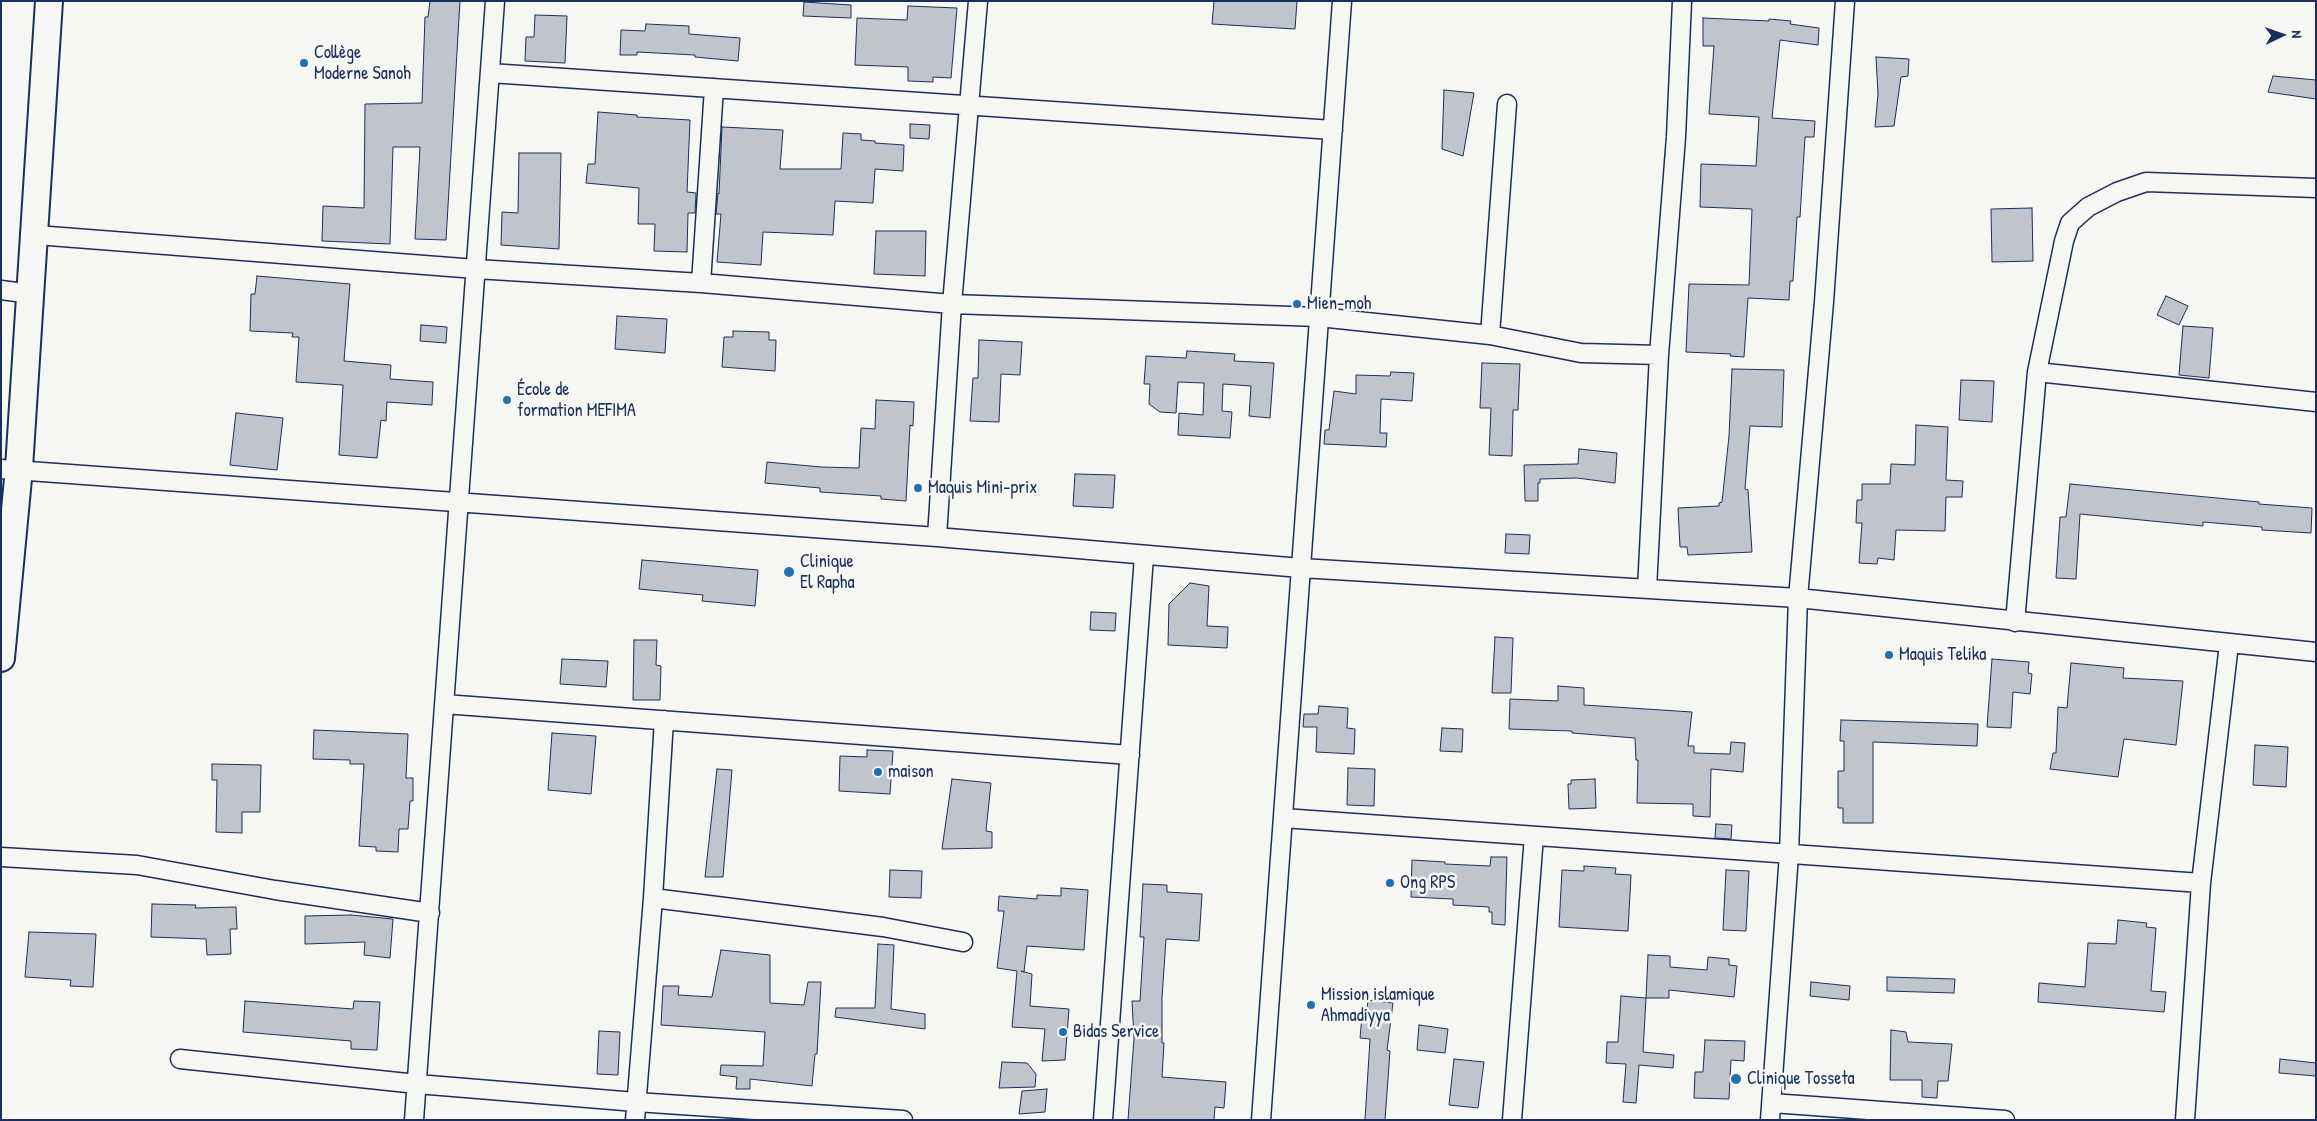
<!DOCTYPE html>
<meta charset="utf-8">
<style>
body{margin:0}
#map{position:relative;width:2317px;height:1121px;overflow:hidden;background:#f6f6f2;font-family:"Patrick Hand",sans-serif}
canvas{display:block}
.frame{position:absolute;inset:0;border:2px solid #1b2f5e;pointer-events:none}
.north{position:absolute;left:2257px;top:10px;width:50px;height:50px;-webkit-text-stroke:4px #f6f6f2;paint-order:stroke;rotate:87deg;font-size:14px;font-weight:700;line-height:20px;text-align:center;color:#1b2f5e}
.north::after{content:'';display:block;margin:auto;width:18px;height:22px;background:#1b2f5e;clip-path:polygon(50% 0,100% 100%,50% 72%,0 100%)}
</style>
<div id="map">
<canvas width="2317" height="1121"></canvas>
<div class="frame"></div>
<div class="north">N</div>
</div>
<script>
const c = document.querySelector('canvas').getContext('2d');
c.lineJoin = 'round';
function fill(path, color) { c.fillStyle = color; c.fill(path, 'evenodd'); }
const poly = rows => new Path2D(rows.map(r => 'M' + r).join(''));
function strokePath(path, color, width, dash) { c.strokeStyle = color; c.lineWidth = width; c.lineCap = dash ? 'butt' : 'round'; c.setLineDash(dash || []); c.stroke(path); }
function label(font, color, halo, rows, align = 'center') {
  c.font = font + ' "Patrick Hand",sans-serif'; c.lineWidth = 5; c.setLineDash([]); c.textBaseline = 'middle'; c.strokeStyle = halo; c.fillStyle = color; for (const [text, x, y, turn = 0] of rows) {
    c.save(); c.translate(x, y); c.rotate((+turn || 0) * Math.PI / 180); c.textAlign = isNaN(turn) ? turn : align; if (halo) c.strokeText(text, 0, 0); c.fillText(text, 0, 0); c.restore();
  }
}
const building = poly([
 [430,1,460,1,446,240,415,239,420,147,393,147,390,244,322,241,323,206,364,208,365,104,422,103,425,17,428,17,430,1],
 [1214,1,1297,1,1295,29,1212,24,1214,1],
 [804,2,851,5,851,18,803,16,804,2],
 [908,6,957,8,951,78,933,77,933,82,908,81,908,67,855,65,857,18,907,20,908,6],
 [535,15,567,16,565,63,525,61,526,37,534,37,535,15],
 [1703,18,1769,21,1769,19,1791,21,1790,24,1819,28,1818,45,1780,40,1772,118,1815,121,1814,137,1805,137,1800,217,1797,217,1793,281,1790,281,1789,300,1748,298,1744,357,1730,356,1731,354,1686,352,1689,284,1749,285,1752,209,1700,207,1701,164,1756,166,1759,117,1709,114,1714,46,1703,46,1703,18],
 [646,24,689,26,689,34,740,38,738,61,695,57,695,55,637,52,637,55,620,55,621,30,645,31,646,24],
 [1876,57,1909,59,1908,76,1901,77,1894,126,1875,127,1878,94,1876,57],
 [2273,76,2316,80,2316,99,2268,92,2273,76],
 [1444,90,1474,93,1463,156,1442,149,1444,90],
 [598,112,637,115,637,117,690,120,687,192,696,193,695,213,688,213,687,252,654,251,655,224,638,224,639,188,586,183,588,164,595,164,598,112],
 [910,124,930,125,929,139,910,138,910,124],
 [722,127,783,130,780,169,841,169,843,133,861,134,861,140,875,141,875,143,904,145,903,171,875,169,873,203,835,201,833,235,763,232,761,265,717,262,721,214,716,214,718,193,719,194,722,127],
 [519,153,561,153,559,249,501,245,502,212,518,213,519,153],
 [2032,208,2033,261,1992,262,1991,209,2032,208],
 [876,231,926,231,925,276,874,274,876,231],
 [257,276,350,284,344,361,391,365,390,379,433,382,432,405,387,402,386,421,381,420,377,458,339,455,343,385,296,382,299,337,292,337,293,333,250,331,251,294,255,294,257,276],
 [2166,296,2188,306,2179,325,2157,315,2166,296],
 [617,316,667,319,665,353,615,349,617,316],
 [421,325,447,327,446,343,420,341,421,325],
 [2183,326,2213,328,2209,378,2179,375,2183,326],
 [733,331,769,332,769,340,776,340,775,371,722,367,724,337,733,337,733,331],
 [979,340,1022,342,1020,375,1001,374,999,422,970,421,973,378,978,378,979,340],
 [1187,351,1235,354,1234,361,1274,363,1270,418,1249,416,1251,386,1223,384,1222,411,1232,412,1230,438,1178,435,1179,413,1203,415,1204,383,1178,382,1176,413,1160,412,1149,404,1150,384,1144,384,1146,356,1186,358,1187,351],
 [1482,363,1520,364,1518,410,1513,410,1512,456,1489,455,1491,408,1480,408,1482,363],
 [1732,369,1784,370,1782,427,1750,426,1745,489,1748,490,1752,552,1688,555,1687,547,1680,547,1678,508,1719,506,1719,503,1722,502,1729,436,1732,369],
 [1391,372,1414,373,1412,401,1381,399,1380,433,1387,433,1386,447,1324,444,1325,430,1329,430,1334,391,1356,394,1356,375,1390,376,1391,372],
 [1961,380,1994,381,1992,422,1959,420,1961,380],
 [876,400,914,402,913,426,910,425,906,501,881,499,881,496,820,492,820,488,765,483,767,462,821,467,859,468,861,428,875,429,876,400],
 [236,413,283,418,277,470,230,465,236,413],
 [1916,425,1948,427,1946,480,1963,481,1962,497,1946,497,1945,531,1896,530,1894,560,1878,558,1877,564,1859,563,1862,523,1856,523,1857,500,1862,500,1862,484,1890,484,1891,464,1915,465,1916,425],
 [1579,449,1617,453,1615,483,1577,478,1540,479,1540,483,1538,483,1538,501,1525,501,1524,465,1578,464,1579,449],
 [1075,474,1115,475,1113,508,1073,506,1075,474],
 [2070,484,2259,502,2259,504,2312,508,2311,533,2262,530,2262,527,2203,522,2203,526,2080,514,2076,579,2056,578,2060,517,2066,517,2070,484],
 [1506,534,1530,535,1529,554,1505,553,1506,534],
 [642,560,758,570,755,606,702,601,703,595,639,589,642,560],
 [1190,583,1209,586,1207,626,1228,627,1227,648,1168,645,1169,604,1190,583],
 [1091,612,1116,613,1115,631,1090,630,1091,612],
 [1495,637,1513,638,1511,693,1492,693,1495,637],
 [634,640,657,640,656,665,661,666,660,700,633,700,634,640],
 [562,659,608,661,606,687,560,684,562,659],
 [1992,659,2029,662,2028,673,2032,674,2030,694,2013,692,2011,728,1987,727,1992,659],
 [2071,663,2124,668,2123,678,2183,681,2176,745,2124,739,2118,777,2050,769,2053,753,2056,753,2058,707,2067,708,2071,663],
 [1558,686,1584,688,1584,705,1692,712,1688,746,1694,746,1694,753,1730,754,1731,742,1745,743,1743,772,1711,769,1710,817,1693,816,1693,804,1637,803,1638,760,1636,760,1635,738,1572,733,1572,731,1509,729,1510,699,1558,701,1558,686],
 [1319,706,1348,708,1347,728,1355,729,1354,754,1316,752,1317,727,1303,727,1304,714,1318,714,1319,706],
 [1841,720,1978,724,1977,746,1873,742,1873,823,1843,823,1843,808,1838,808,1838,771,1844,771,1844,741,1840,741,1841,720],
 [1442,728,1463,729,1462,752,1440,751,1442,728],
 [314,730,408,734,406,778,413,778,413,801,410,801,408,829,399,829,398,852,376,851,376,847,359,846,364,764,350,764,350,760,313,759,314,730],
 [552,733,596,736,591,794,548,790,552,733],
 [2255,745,2288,747,2286,787,2253,785,2255,745],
 [867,750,893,751,890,794,839,791,840,756,867,757,867,750],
 [212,764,261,765,260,812,242,812,242,833,216,832,217,780,212,780,212,764],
 [1348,768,1375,769,1374,806,1347,805,1348,768],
 [717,769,732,770,723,877,705,877,717,769],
 [952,779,991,783,986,831,992,832,992,848,942,849,952,779],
 [1595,779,1596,808,1569,809,1568,784,1571,784,1571,780,1595,779],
 [1716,824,1732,825,1731,839,1715,838,1716,824],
 [1491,857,1507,857,1505,925,1492,924,1492,912,1489,912,1489,907,1453,905,1453,899,1411,897,1412,860,1445,862,1445,864,1490,866,1491,857],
 [1584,866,1616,868,1615,874,1631,875,1628,931,1559,927,1562,870,1584,871,1584,866],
 [890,870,922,871,921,898,889,897,890,870],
 [1726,870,1749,871,1746,931,1723,930,1726,870],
 [1143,884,1167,885,1167,892,1202,894,1199,941,1166,939,1162,998,1162,1043,1164,1043,1162,1077,1226,1082,1224,1108,1215,1107,1214,1120,1128,1120,1134,1038,1132,1001,1140,1001,1144,937,1140,937,1143,884],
 [1061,888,1088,890,1084,950,1027,946,1024,972,1021,971,1032,974,1030,1006,1069,1009,1065,1060,1042,1061,1045,1029,1012,1027,1017,971,997,968,1004,911,998,911,999,896,1037,899,1037,895,1061,896,1061,888],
 [152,904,196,905,195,908,236,907,237,929,230,929,231,954,207,955,206,939,151,937,152,904],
 [351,915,393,919,390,958,364,955,365,942,305,944,305,916,351,915],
 [2118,920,2147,923,2146,927,2156,928,2151,991,2166,992,2164,1012,2038,1002,2039,983,2085,987,2088,943,2116,944,2118,920],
 [29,932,96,934,93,987,70,986,71,980,25,977,29,932],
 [878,944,894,945,891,1009,925,1014,925,1029,835,1017,836,1008,875,1008,878,944],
 [721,950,770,955,770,1003,804,1005,808,982,821,982,817,1054,815,1054,812,1086,750,1079,750,1089,736,1089,737,1077,720,1075,721,1065,763,1066,765,1032,661,1025,663,986,679,986,678,995,712,997,721,950],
 [1648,955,1670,956,1670,967,1707,970,1708,957,1729,959,1729,965,1737,966,1734,997,1669,990,1669,998,1646,998,1648,955],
 [1887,977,1955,979,1954,993,1887,991,1887,977],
 [1811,982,1850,986,1849,1000,1810,996,1811,982],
 [1621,996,1646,998,1643,1052,1674,1055,1673,1068,1639,1065,1636,1103,1623,1102,1626,1064,1606,1063,1607,1042,1618,1042,1621,996],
 [1368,1000,1393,1003,1387,1050,1390,1051,1385,1120,1365,1120,1370,1039,1360,1038,1362,1016,1366,1017,1368,1000],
 [245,1001,353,1009,354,1001,380,1002,377,1050,351,1049,351,1041,243,1032,245,1001],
 [1419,1025,1448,1029,1445,1053,1417,1050,1419,1025],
 [1891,1030,1906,1032,1908,1042,1952,1044,1948,1081,1938,1081,1937,1098,1922,1097,1922,1080,1890,1080,1891,1030],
 [599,1031,620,1032,618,1075,597,1074,599,1031],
 [1705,1040,1745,1041,1744,1061,1731,1060,1729,1099,1694,1098,1695,1072,1703,1072,1705,1040],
 [1454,1059,1484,1062,1478,1108,1449,1105,1454,1059],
 [2280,1059,2316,1063,2316,1076,2279,1073,2280,1059],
 [1002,1062,1027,1063,1036,1074,1035,1087,999,1088,1002,1062],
 [1047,1089,1045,1112,1019,1114,1022,1091,1047,1089]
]);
const street = poly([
 [490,73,1333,130],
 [36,235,476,269,701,283,952,304,1319,317,1490,335,1581,353,1659,355],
 [701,283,714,88],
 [1,290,32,294],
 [1490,335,1507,104],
 [2037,372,2316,402],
 [1,469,937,537,1301,568,1798,598,2316,652],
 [937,537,952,304,978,1],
 [1647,589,1659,355,1676,137,1682,1],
 [2015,622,2037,372,2064,241,2070,223,2088,207,2117,192,2146,182,2316,188],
 [444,704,1130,755],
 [1283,818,2201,883],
 [1,857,137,865,275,890,430,913],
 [653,898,883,927,963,942],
 [180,1059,417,1084,636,1102,903,1120],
 [1772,1103,2005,1120],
 [414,1120,495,1],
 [635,1120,653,898,664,720],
 [1103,1120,1144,556],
 [1261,1120,1342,1],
 [1512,1120,1534,836],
 [1770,1120,1789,854,1798,598,1824,302,1845,1],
 [2185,1120,2201,883,2229,644]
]);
const secondary = poly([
 [1,658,19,468,49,1]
]);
const markers = [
 [304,63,5,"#1f6fb2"],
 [1297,304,5,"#1f6fb2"],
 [507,400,5,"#1f6fb2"],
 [918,488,5,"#1f6fb2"],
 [789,572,6,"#1f6fb2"],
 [1889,655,5,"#1f6fb2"],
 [878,772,5,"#1f6fb2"],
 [1390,883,5,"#1f6fb2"],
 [1311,1005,5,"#1f6fb2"],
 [1063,1032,5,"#1f6fb2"],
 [1736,1079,6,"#1f6fb2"]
];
const poiNames = [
 ["Collège",314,53],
 ["Moderne Sanoh",314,74],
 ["Mien-moh",1307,304],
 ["École de",517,390],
 ["formation MEFIMA",517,411],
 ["Maquis Mini-prix",928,488],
 ["Clinique",800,562],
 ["El Rapha",800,583],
 ["Maquis Telika",1899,655],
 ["maison",888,772],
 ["Ong RPS",1400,883],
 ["Mission islamique",1321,995],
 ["Ahmadiyya",1321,1016],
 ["Bidas Service",1073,1032],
 ["Clinique Tosseta",1747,1079]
];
fill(building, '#c0c4cd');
strokePath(building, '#1b2f5e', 1);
strokePath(street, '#1b2f5e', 21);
strokePath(secondary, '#1b2f5e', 30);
strokePath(street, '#f6f6f2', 18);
strokePath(secondary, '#f6f6f2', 26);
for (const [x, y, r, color] of markers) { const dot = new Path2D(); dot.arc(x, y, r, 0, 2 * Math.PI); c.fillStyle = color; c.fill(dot); strokePath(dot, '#f6f6f2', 2); }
label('18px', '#1b2f5e', '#f6f6f2', poiNames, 'left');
</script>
